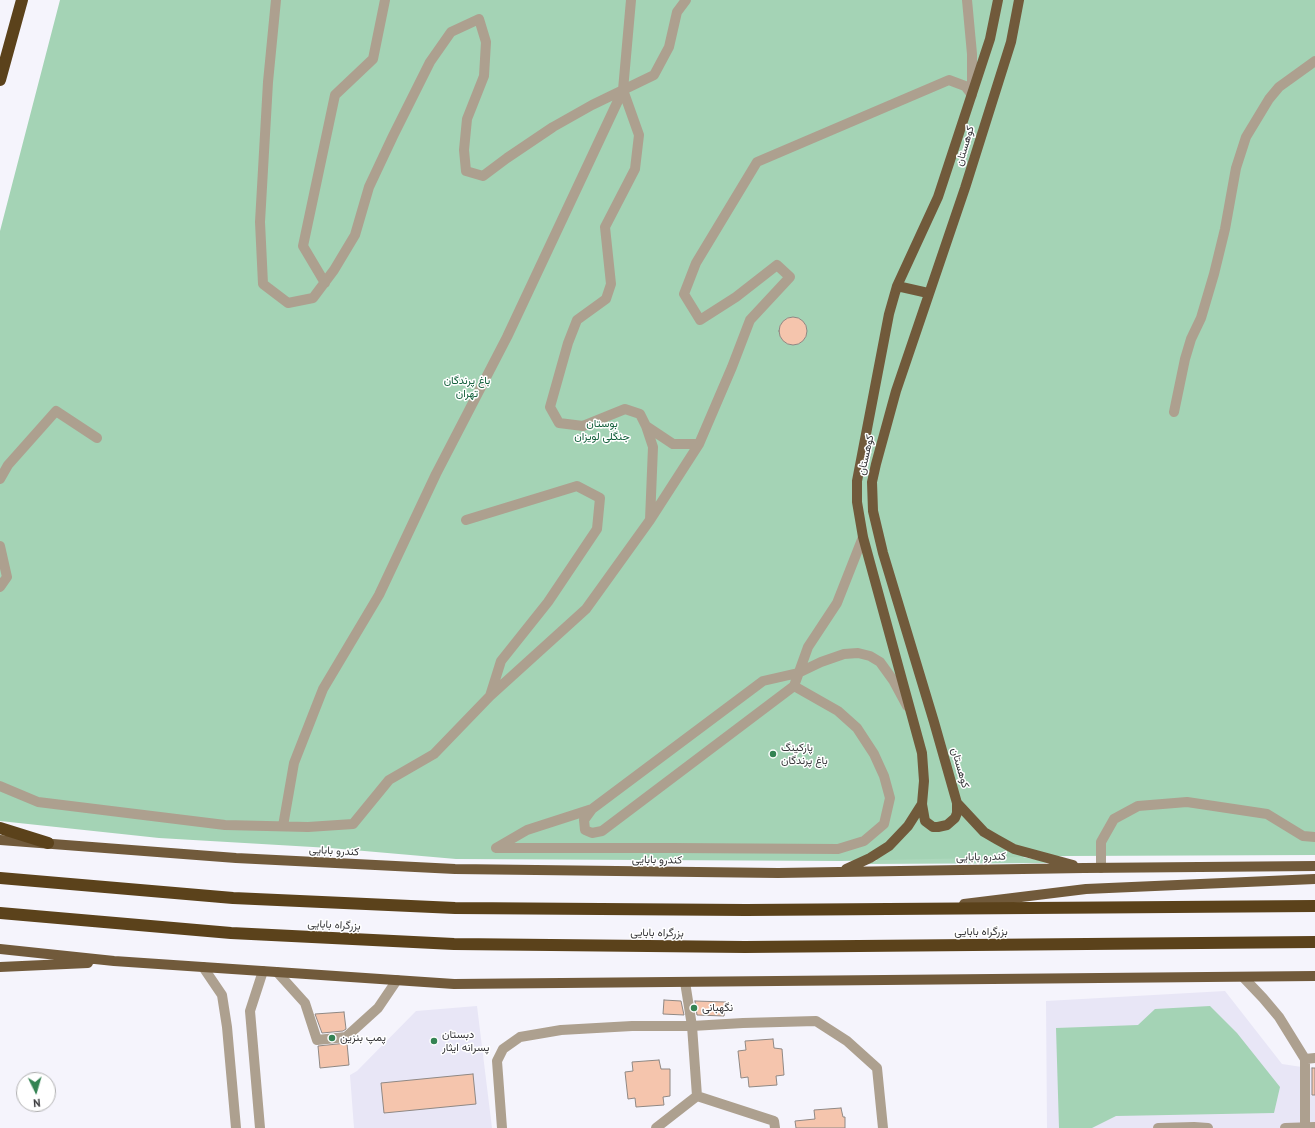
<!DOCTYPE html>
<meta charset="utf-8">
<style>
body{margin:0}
#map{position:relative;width:1315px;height:1128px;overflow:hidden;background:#f5f4fc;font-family:"PT Sans",sans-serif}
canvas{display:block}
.north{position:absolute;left:16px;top:1072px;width:40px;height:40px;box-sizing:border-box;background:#fff;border:1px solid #afafb0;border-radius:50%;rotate:175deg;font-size:11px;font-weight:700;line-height:16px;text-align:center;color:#37373a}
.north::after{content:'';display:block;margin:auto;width:14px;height:18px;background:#348353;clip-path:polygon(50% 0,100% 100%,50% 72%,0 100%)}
</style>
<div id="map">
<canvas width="1315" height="1128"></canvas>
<div class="north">N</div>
</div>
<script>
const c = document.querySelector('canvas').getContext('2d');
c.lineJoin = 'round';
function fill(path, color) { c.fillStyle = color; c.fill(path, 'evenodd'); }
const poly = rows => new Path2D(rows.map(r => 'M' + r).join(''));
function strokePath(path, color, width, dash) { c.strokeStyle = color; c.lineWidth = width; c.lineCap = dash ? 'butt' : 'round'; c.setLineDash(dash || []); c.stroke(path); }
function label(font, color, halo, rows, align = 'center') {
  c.font = font + ' "PT Sans",Vazirmatn,sans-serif'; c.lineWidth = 3; c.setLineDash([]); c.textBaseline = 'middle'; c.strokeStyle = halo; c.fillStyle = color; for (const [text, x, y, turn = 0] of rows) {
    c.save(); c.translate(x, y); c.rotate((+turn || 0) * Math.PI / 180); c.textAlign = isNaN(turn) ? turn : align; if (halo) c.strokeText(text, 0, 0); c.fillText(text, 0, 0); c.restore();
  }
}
const built = poly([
 [1225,991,1282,1064,1315,1069,1315,1128,1047,1128,1046,1001],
 [477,1006,492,1128,354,1128,350,1075,357,1071,416,1011]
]);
const green = poly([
 [1007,854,1054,863,867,864,880,859]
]);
const forest = poly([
 [60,0,1315,0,1315,855,1067,856,841,861,456,859,330,848,159,838,0,821,0,231],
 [1210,1006,1237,1033,1280,1087,1274,1113,1116,1116,1092,1128,1059,1128,1056,1028,1138,1025,1155,1009]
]);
const building = poly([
 '779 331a14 14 0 1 1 28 0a14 14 0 1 1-28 0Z',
 [664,1000,681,1001,684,1015,663,1014,664,1000],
 [695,1001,726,1002,724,1016,697,1015,695,1001],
 [344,1012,346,1029,343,1031,322,1033,315,1014,344,1012],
 [773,1039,774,1048,782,1049,784,1075,776,1076,777,1085,749,1087,748,1077,741,1078,738,1051,746,1050,745,1041,773,1039],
 [347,1043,349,1065,320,1068,318,1046,347,1043],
 [659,1060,661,1069,670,1069,670,1096,663,1097,664,1105,636,1107,635,1098,628,1099,625,1072,633,1071,632,1062,659,1060],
 [1312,1068,1315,1068,1315,1095,1312,1095,1312,1068],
 [473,1074,476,1104,384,1113,381,1083,473,1074],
 [841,1108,843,1117,845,1117,845,1128,796,1128,795,1121,815,1119,814,1110,841,1108]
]);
const minor = poly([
 [276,0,268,82,260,222,263,284,288,303,313,298,334,270,355,235,369,187,393,136,430,62,451,32,479,19,486,42,484,76,467,119,464,150,466,171,483,176,507,158,553,127,592,105,623,90,631,0],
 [967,0,972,54,972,91],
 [623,90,639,135,635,169,605,227,611,284,606,299,577,320,568,343,550,407,559,423,583,426,625,409,640,414,646,426,653,447,650,520],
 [325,283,303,246,335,95,373,59,385,0],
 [1174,412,1185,359,1191,339,1201,318,1214,274,1225,229,1236,168,1246,137,1269,99,1279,87,1315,61],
 [646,426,673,444,699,444],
 [0,479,8,465,56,411,97,438],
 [466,520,577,486,600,498,597,529,548,602,501,661,490,696],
 [0,546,7,577,0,587],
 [0,786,38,802,225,825,308,827,353,824,389,780,434,754,490,696,586,609,650,520,699,444,732,367,750,320,790,277,777,265,736,297,700,320,684,294,696,263,757,162,949,80,965,86,972,95],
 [592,809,584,820,585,830,592,833,602,831,794,686,808,647,837,603,863,537],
 [283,826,294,763,323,689,379,595,436,474,507,337,623,90,654,75,669,47,677,12,686,0],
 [496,848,671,848,838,849,864,841,884,824,890,798,884,776,874,754,857,728,838,711,794,686],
 [496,848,527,830,592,809,763,681,798,673,821,662,844,654,858,653,870,656,880,662,893,680,907,706],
 [1101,868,1101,842,1114,819,1138,806,1187,802,1267,814,1303,836,1315,837],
 [203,967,222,995,227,1027,236,1128],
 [277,972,305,1003,317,1040,346,1037,378,1008,397,980],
 [1243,977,1263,998,1279,1017,1305,1059,1315,1058],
 [685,982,692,1026,697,1096],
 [697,1096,774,1121,775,1128],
 [1305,1127,1305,1059],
 [260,1128,250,1011,263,971],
 [502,1128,497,1061,503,1049,520,1037,561,1030,632,1026,692,1026,743,1023,816,1021,847,1041,877,1068,883,1128],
 [656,1128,697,1096],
 [1158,1128,1194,1127,1208,1128],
 [1285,1128,1315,1127]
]);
const major = poly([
 [1019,0,1011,42,965,188,896,391,876,464,872,482,873,511,883,553,934,722,957,803,984,832,996,839,1014,849,1073,865],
 [897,286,928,293],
 [922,804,925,821,933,827,938,827,947,825,955,818,957,813,957,803],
 [0,840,236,858,455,869,778,873,1084,868,1315,866],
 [846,869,870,858,889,846,908,826,922,804,924,781,922,753,863,537,857,502,857,481,889,314,897,286,938,197,990,39,998,0],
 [964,904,1086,889,1315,879],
 [0,949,114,961,454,984,1315,976],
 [0,967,88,963]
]);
const highway = poly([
 [0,80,22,0],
 [0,828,48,843],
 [0,878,233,898,455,908,746,910,1315,906],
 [0,913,231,933,454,944,745,947,1315,942]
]);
const markers = [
 [773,754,4,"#348353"],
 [694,1008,4,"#348353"],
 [332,1038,4,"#348353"],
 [434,1041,4,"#348353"]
];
const streetNames = [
 ["کوهستان",965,146,-73],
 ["کوهستان",866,455,-77],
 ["کوهستان",960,768,74],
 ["کندرو بابایی",334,851,3],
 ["کندرو بابایی",981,857,-1],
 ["کندرو بابایی",657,860,1],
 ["بزرگراه بابایی",334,925,3],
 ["بزرگراه بابایی",981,932],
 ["بزرگراه بابایی",657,933,1]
];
const parkNames = [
 ["باغ پرندگان",467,381],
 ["تهران",467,394],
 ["بوستان",602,424],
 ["جنگلی لویزان",602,437]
];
const poiNames = [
 ["پارکینگ",781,748],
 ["باغ پرندگان",781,761],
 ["نگهبانی",702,1008],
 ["دبستان",442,1035],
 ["پسرانه ایثار",442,1048],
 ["پمپ بنزین",340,1038]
];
fill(built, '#e8e6f6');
fill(green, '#acd8bc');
fill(forest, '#a4d3b5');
fill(building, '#f5c5ad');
strokePath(building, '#8f8884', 1);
strokePath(minor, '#ada08f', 10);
strokePath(major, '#715a3b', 10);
strokePath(highway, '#5b421b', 12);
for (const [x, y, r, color] of markers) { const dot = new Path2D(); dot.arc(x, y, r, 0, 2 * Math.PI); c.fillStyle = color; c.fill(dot); strokePath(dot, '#fff', 1.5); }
label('11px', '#37373a', '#fff', streetNames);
label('11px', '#115e3a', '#fff', parkNames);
label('11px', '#37373a', '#fff', poiNames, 'left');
</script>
